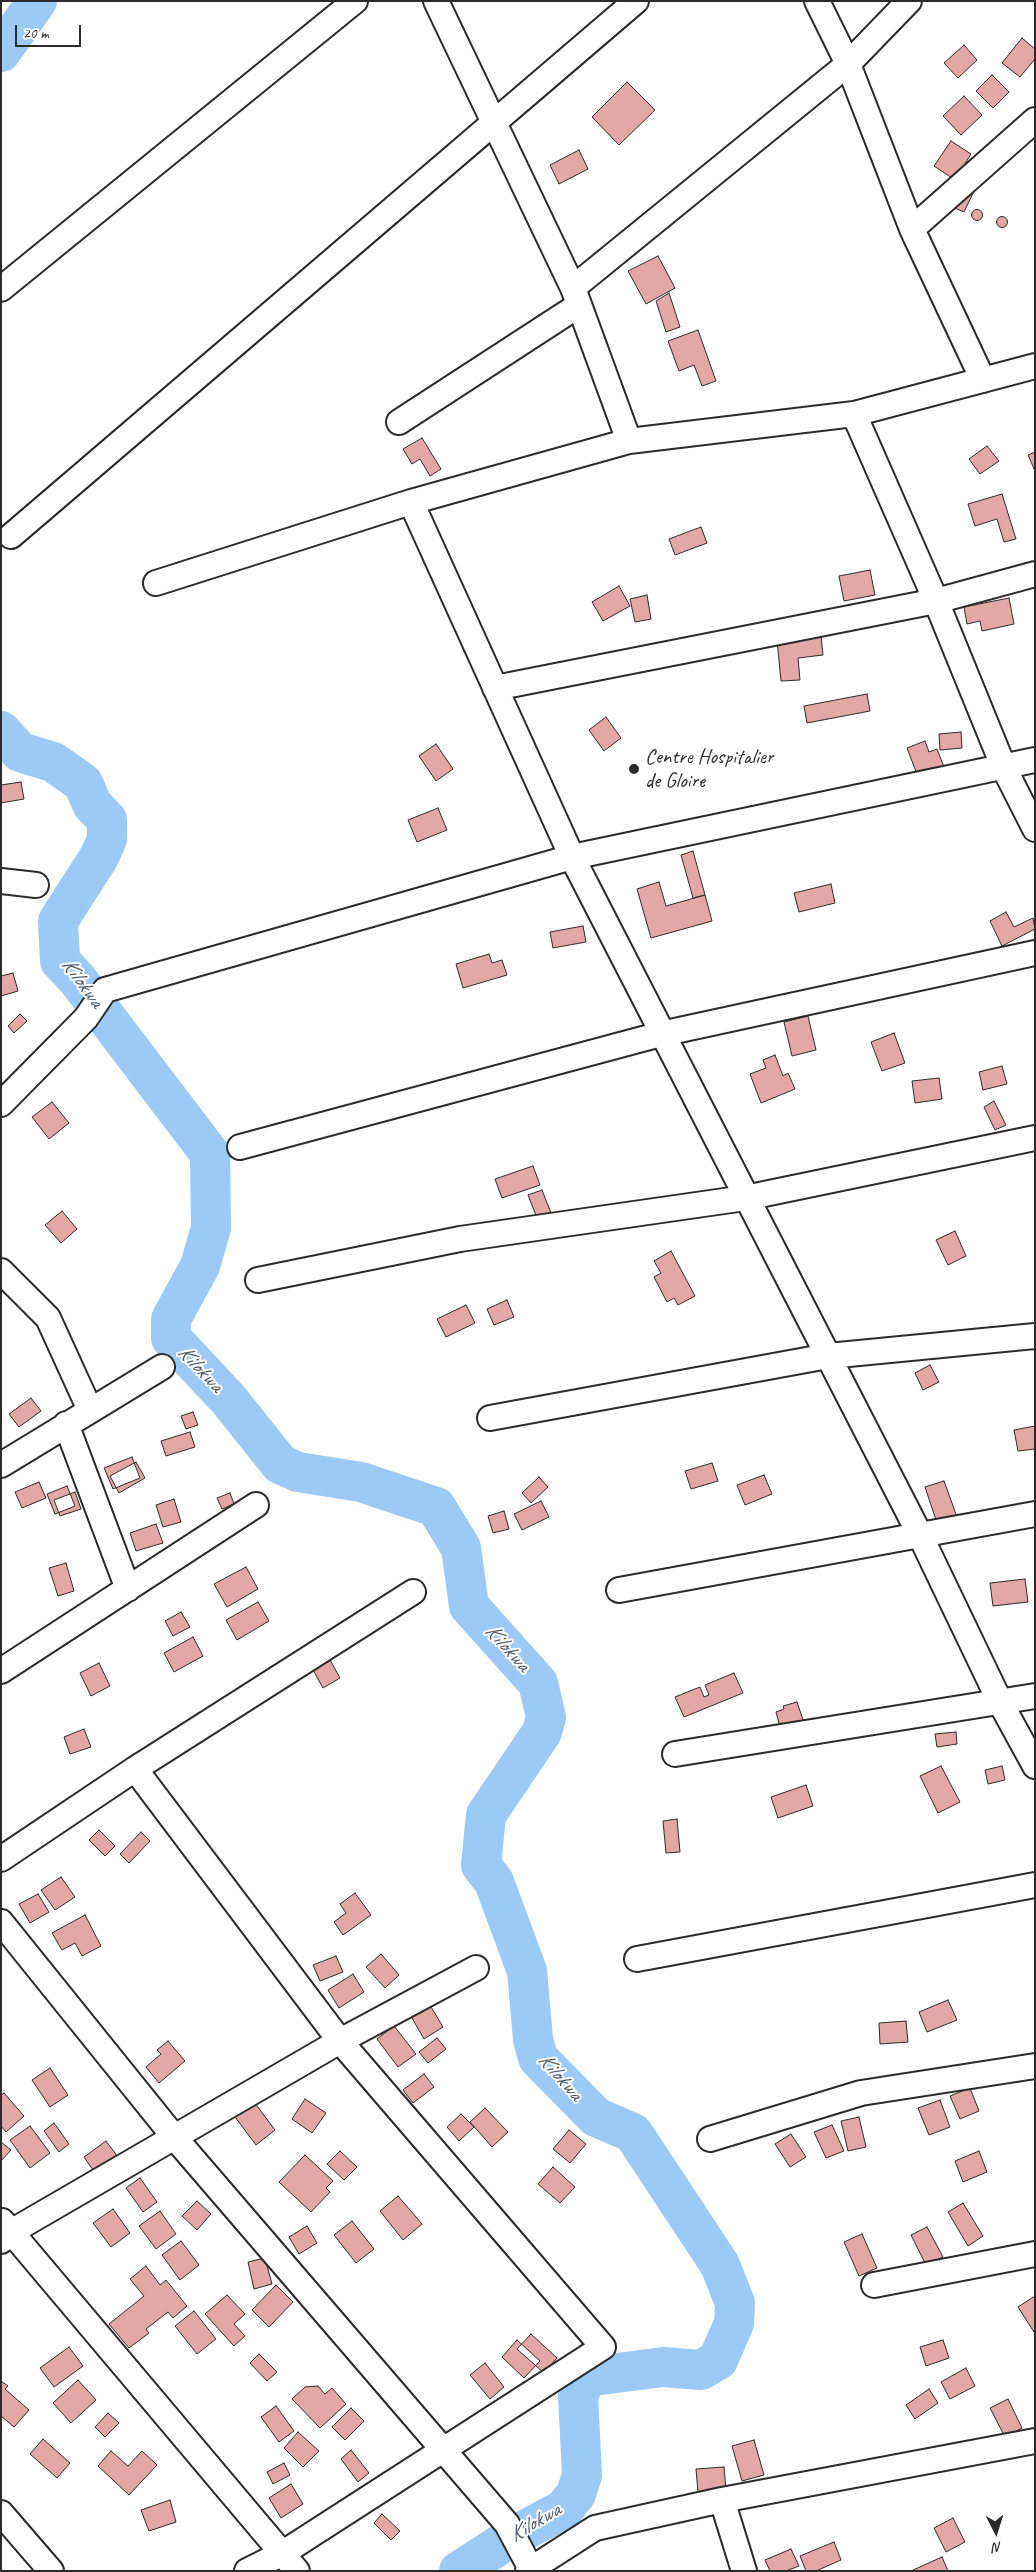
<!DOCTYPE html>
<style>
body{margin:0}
#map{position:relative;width:1036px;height:2572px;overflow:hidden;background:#fff;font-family:Caveat,sans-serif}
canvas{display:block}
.frame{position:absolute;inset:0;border:2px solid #2b2b2b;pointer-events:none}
.north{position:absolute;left:971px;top:2507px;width:50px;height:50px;-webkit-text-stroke:4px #fff;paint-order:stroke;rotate:175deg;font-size:14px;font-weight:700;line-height:20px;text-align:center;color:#2b2b2b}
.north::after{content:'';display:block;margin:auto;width:18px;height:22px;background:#2b2b2b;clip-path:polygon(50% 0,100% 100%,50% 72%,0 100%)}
.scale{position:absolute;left:15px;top:25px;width:66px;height:22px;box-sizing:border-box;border:2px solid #2b2b2b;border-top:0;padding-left:6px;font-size:15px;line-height:18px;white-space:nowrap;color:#2b2b2b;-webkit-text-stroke:4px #fff;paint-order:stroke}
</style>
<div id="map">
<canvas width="1036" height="2572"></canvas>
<div class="frame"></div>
<div class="north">N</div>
<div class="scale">20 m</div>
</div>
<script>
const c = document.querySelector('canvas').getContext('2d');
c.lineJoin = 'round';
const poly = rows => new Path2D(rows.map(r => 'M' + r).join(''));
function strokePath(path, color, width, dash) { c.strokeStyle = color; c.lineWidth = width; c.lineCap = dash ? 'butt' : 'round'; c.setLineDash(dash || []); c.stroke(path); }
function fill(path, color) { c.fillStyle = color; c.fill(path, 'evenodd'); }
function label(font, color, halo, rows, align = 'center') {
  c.font = font + ' Caveat,sans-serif'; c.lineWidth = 4; c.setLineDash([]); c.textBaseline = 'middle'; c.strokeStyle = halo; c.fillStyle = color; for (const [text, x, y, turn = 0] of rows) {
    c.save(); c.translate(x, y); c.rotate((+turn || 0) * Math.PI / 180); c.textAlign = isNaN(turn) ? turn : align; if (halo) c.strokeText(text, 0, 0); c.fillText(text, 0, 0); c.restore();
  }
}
const river = poly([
 [1,52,37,1],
 [1,731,20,752,53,762,83,783,92,804,107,820,107,839,99,857,58,921,60,961,77,979,210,1154,211,1228,200,1266,171,1319,171,1338,229,1400,280,1464,298,1472,361,1482,436,1507,461,1548,469,1606,538,1683,546,1717,542,1732,486,1815,481,1865,494,1882,527,1971,533,2039,538,2058,596,2117,633,2133,720,2265,735,2303,734,2323,718,2360,701,2370,663,2367,586,2377,578,2396,582,2475,576,2494,564,2509,512,2537,459,2571]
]);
const building = poly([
 [1022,38,1035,49,1035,59,1020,77,1002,63,1022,38],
 [964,45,977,60,958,78,944,63,964,45],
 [992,75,1009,92,993,108,976,91,992,75],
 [627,82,655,110,619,145,592,117,627,82],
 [964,96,982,115,961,135,943,116,964,96],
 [951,141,971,154,955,180,934,166,951,141],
 [579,150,588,169,559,184,550,165,579,150],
 [975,189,964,212,945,204,975,189],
 '971.5 215a5.5 5.5 0 1 1 11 0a5.5 5.5 0 1 1-11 0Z',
 '996.5 222a5.5 5.5 0 1 1 11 0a5.5 5.5 0 1 1-11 0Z',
 [658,256,675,288,646,304,628,271,658,256],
 [669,293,680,327,666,332,656,301,669,293],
 [698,330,716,381,702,386,694,365,679,371,668,341,698,330],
 [422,438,441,469,430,476,420,459,412,464,403,449,422,438],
 [987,446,999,461,980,474,969,459,987,446],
 [1035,452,1035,471,1028,455,1035,452],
 [1002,494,1016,539,1004,542,997,519,975,526,968,504,1002,494],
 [701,527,707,543,675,555,669,539,701,527],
 [870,570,875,595,844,601,839,576,870,570],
 [619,586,630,606,603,621,592,602,619,586],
 [647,595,651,619,635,622,630,599,647,595],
 [1009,598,1014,624,982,631,980,621,967,624,964,607,1009,598],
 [821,636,823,655,798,658,800,680,781,681,777,640,821,636],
 [867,694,870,711,807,723,804,706,867,694],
 [606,717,621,738,604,751,589,730,606,717],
 [961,732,962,748,940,750,939,734,961,732],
 [925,741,929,752,937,749,944,767,918,777,907,748,925,741],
 [436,744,453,769,436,781,419,756,436,744],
 [21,782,24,799,1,803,1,785,21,782],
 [438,808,447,830,417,842,408,820,438,808],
 [693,851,705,895,693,898,681,855,693,851],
 [659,882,666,906,705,895,712,921,651,938,637,889,659,882],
 [831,884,835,903,799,912,794,893,831,884],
 [1006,912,1014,927,1033,918,1035,929,1002,946,990,921,1006,912],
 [583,926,586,942,553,948,550,932,583,926],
 [489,954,492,963,502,960,507,975,463,988,456,964,489,954],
 [13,973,18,991,1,996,1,976,13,973],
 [20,1014,27,1021,14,1033,8,1026,20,1014],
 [808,1016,816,1050,792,1056,784,1022,808,1016],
 [894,1033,905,1063,882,1071,871,1042,894,1033],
 [775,1055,783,1076,788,1073,795,1089,761,1103,750,1074,766,1068,763,1060,775,1055],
 [1002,1066,1007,1084,983,1090,979,1072,1002,1066],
 [939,1078,942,1099,915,1103,912,1081,939,1078],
 [994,1101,1006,1125,995,1130,984,1107,994,1101],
 [52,1102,69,1123,49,1139,32,1117,52,1102],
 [533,1166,540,1185,502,1198,495,1179,533,1166],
 [542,1190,551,1213,537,1218,528,1195,542,1190],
 [62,1211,77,1229,61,1243,45,1225,62,1211],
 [955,1231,966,1256,948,1265,936,1240,955,1231],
 [671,1251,695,1296,678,1305,674,1298,667,1302,654,1277,661,1273,654,1261,671,1251],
 [507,1300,514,1317,494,1325,487,1309,507,1300],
 [466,1305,475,1323,446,1337,437,1319,466,1305],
 [930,1365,939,1382,923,1390,915,1373,930,1365],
 [31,1398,41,1411,19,1427,9,1414,31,1398],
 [193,1412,198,1425,186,1429,181,1416,193,1412],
 [1035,1426,1035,1449,1018,1451,1014,1430,1035,1426],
 [190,1432,195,1447,166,1456,161,1441,190,1432],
 [132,1457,140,1478,113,1489,104,1468,132,1457],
 [136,1462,145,1478,119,1493,110,1476,136,1462],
 [712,1463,718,1481,691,1489,685,1471,712,1463],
 [764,1475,772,1494,745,1505,737,1485,764,1475],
 [539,1477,548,1487,531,1503,522,1493,539,1477],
 [944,1481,957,1517,937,1523,925,1487,944,1481],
 [39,1482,46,1498,22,1508,15,1492,39,1482],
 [67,1486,75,1506,55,1514,47,1494,67,1486],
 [75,1492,81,1509,60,1516,54,1500,75,1492],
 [230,1493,234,1504,222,1509,217,1498,230,1493],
 [174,1499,181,1522,163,1527,156,1505,174,1499],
 [541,1501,549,1517,522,1530,514,1514,541,1501],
 [504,1511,509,1529,493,1533,488,1516,504,1511],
 [156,1524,163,1543,136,1551,130,1533,156,1524],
 [66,1563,74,1591,58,1596,49,1568,66,1563],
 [246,1567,258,1589,227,1607,214,1584,246,1567],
 [1025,1579,1028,1602,993,1606,990,1583,1025,1579],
 [258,1602,269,1621,237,1640,226,1620,258,1602],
 [181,1612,190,1627,173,1636,165,1621,181,1612],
 [193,1637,203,1656,174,1672,164,1653,193,1637],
 [328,1656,340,1678,323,1688,311,1666,328,1656],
 [99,1663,110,1686,91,1696,80,1673,99,1663],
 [734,1673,743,1693,684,1717,675,1697,700,1687,704,1697,709,1695,705,1685,734,1673],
 [797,1702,803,1720,780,1727,776,1712,784,1709,783,1706,797,1702],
 [84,1729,91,1747,70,1754,64,1737,84,1729],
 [956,1732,957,1744,937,1747,935,1734,956,1732],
 [941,1766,960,1802,938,1813,920,1776,941,1766],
 [1002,1766,1005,1780,988,1784,985,1770,1002,1766],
 [806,1785,813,1806,778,1818,771,1797,806,1785],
 [677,1819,680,1852,666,1853,663,1821,677,1819],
 [99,1830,115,1846,105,1856,89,1840,99,1830],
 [141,1832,150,1841,129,1863,120,1854,141,1832],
 [61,1877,75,1897,55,1910,41,1890,61,1877],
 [355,1893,371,1915,343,1935,334,1922,346,1913,340,1904,355,1893],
 [38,1894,49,1912,30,1923,19,1904,38,1894],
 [85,1915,101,1946,82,1956,75,1943,62,1950,52,1933,85,1915],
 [381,1954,399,1975,385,1988,366,1967,381,1954],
 [336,1956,343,1972,320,1981,313,1965,336,1956],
 [353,1974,364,1992,339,2008,328,1990,353,1974],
 [427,2000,443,2027,424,2039,408,2011,427,2000],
 [948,2000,957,2020,927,2032,919,2012,948,2000],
 [906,2021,908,2042,880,2044,879,2023,906,2021],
 [394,2026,416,2054,398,2067,377,2039,394,2026],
 [437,2038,446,2049,428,2063,419,2052,437,2038],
 [168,2041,185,2061,159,2083,146,2067,161,2054,157,2050,168,2041],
 [50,2068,68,2095,50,2107,32,2080,50,2068],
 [424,2074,434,2087,413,2103,403,2090,424,2074],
 [970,2088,979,2111,960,2119,950,2096,970,2088],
 [4,2093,24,2116,6,2132,1,2126,1,2095,4,2093],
 [305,2099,326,2113,312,2133,292,2119,305,2099],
 [940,2100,950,2127,929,2135,918,2108,940,2100],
 [254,2102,275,2130,256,2145,235,2117,254,2102],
 [485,2108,508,2132,492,2147,470,2122,485,2108],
 [461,2114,474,2127,459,2141,447,2127,461,2114],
 [859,2117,866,2147,848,2151,841,2121,859,2117],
 [54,2123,69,2144,59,2152,44,2131,54,2123],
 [832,2125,844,2151,826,2158,814,2132,832,2125],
 [30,2126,50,2153,30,2168,10,2140,30,2126],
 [569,2130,586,2144,570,2163,553,2149,569,2130],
 [791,2134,806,2157,790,2167,775,2144,791,2134],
 [106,2141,118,2157,95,2173,84,2157,106,2141],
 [1,2142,11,2150,1,2161,1,2142],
 [340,2151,357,2167,344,2180,327,2164,340,2151],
 [979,2151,987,2172,963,2182,955,2161,979,2151],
 [305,2155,333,2181,326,2188,330,2192,311,2212,279,2182,305,2155],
 [553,2167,575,2187,560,2203,538,2184,553,2167],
 [140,2178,157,2202,143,2212,126,2188,140,2178],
 [398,2196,422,2224,403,2240,380,2211,398,2196],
 [197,2201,211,2214,197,2230,182,2216,197,2201],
 [963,2203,983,2236,968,2246,948,2212,963,2203],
 [113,2209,130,2233,111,2247,93,2223,113,2209],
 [160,2211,176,2234,156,2249,139,2226,160,2211],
 [352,2221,374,2249,356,2263,334,2235,352,2221],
 [307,2226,317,2243,299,2254,289,2237,307,2226],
 [927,2227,943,2257,926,2265,911,2235,927,2227],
 [862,2234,877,2268,859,2276,844,2242,862,2234],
 [181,2241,199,2265,180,2280,162,2255,181,2241],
 [265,2258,272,2284,254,2289,248,2262,265,2258],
 [146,2266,160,2285,166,2280,187,2306,173,2318,168,2312,146,2329,149,2333,129,2348,109,2324,144,2296,130,2279,146,2266],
 [276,2285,293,2302,269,2327,252,2310,276,2285],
 [227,2295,245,2314,234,2324,245,2336,234,2346,205,2314,227,2295],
 [1035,2296,1035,2331,1034,2332,1018,2307,1035,2296],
 [194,2311,216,2339,197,2354,175,2326,194,2311],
 [531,2334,557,2358,544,2373,517,2349,531,2334],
 [517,2340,540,2361,524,2378,502,2357,517,2340],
 [943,2340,949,2358,926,2366,920,2347,943,2340],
 [69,2347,83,2366,54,2387,40,2368,69,2347],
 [259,2354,277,2372,267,2381,250,2363,259,2354],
 [485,2363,504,2387,490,2399,470,2375,485,2363],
 [966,2368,975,2386,950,2399,941,2382,966,2368],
 [78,2380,96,2400,71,2423,53,2403,78,2380],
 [1,2381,8,2386,5,2389,29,2410,14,2427,1,2416,1,2381],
 [318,2386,325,2394,332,2388,346,2404,320,2428,292,2399,305,2387,318,2386],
 [929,2389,938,2403,915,2419,906,2405,929,2389],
 [1008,2399,1022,2428,1005,2437,990,2408,1008,2399],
 [276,2406,294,2431,279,2442,261,2417,276,2406],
 [351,2408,364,2421,345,2440,332,2427,351,2408],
 [108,2413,119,2423,105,2437,95,2427,108,2413],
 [298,2432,319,2451,303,2467,284,2448,298,2432],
 [43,2439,70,2463,57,2478,30,2454,43,2439],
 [754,2440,764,2475,742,2481,732,2446,754,2440],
 [351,2450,369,2473,358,2482,341,2459,351,2450],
 [111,2451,128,2466,142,2451,157,2465,129,2495,98,2466,111,2451],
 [284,2463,290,2475,273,2484,267,2472,284,2463],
 [724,2467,726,2490,698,2492,696,2469,724,2467],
 [291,2484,303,2504,281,2518,269,2498,291,2484],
 [170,2500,176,2522,149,2531,141,2510,170,2500],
 [382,2514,400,2531,391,2540,374,2523,382,2514],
 [953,2518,965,2542,946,2552,934,2528,953,2518],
 [834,2542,841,2560,816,2571,806,2571,800,2556,834,2542],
 [791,2549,799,2566,786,2571,770,2571,765,2560,791,2549],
 [942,2557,948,2571,911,2571,942,2557]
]);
const minor = poly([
 [436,1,573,288,629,441],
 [817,1,848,64,912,229,983,380],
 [912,229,1035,120],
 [573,288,848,64,909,1],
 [1,289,355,1],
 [854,414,936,601,1004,768,1035,829],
 [399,422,579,305],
 [411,502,572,857,920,1535,1000,1702,1035,1766],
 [11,536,636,1],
 [156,583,411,502,629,441,854,414,1035,366],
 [495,688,936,601,1035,574],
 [1,881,36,885],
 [1,1104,86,1018,105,990,572,857,1035,760],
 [240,1147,661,1034,1035,953],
 [1,1271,48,1318,90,1410],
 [258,1280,460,1239,745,1198,1035,1138],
 [490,1418,828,1356,1035,1336],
 [66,1424,128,1589],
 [1,1465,162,1367],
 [619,1590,1035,1514],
 [1,1671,256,1505],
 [675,1754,1035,1696],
 [135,1769,340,2041,603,2347,283,2553,247,2571],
 [1,1859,135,1769,413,1592],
 [1,1922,175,2138,507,2524,532,2571],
 [637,1959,1035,1885],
 [710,2139,861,2093,1035,2066],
 [2,2221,297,2571],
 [1,2241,11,2232,340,2041,476,1968],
 [874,2285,1035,2254],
 [722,2500,744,2571],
 [1,2513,51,2571],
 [528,2571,595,2528,722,2500,1035,2441]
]);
const markers = [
 [634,769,6,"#2b2b2b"]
];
const poiNames = [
 ["Centre Hospitalier",645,757],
 ["de Gloire",645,781]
];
const waterNames = [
 ["Kilokwa",82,983,54],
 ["Kilokwa",200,1369,47],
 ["Kilokwa",507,1648,48],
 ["Kilokwa",560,2077,49],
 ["Kilokwa",535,2523,-31]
];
strokePath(river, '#9bcaf6', 40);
fill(building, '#e3a8a6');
strokePath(building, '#2b2b2b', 1);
strokePath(minor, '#2b2b2b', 28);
strokePath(minor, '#fff', 24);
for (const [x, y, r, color] of markers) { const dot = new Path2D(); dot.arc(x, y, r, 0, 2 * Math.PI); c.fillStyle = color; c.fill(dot); strokePath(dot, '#fff', 2); }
label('21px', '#2b2b2b', '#fff', poiNames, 'left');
label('italic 22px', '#4d5b68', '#fff', waterNames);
</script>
